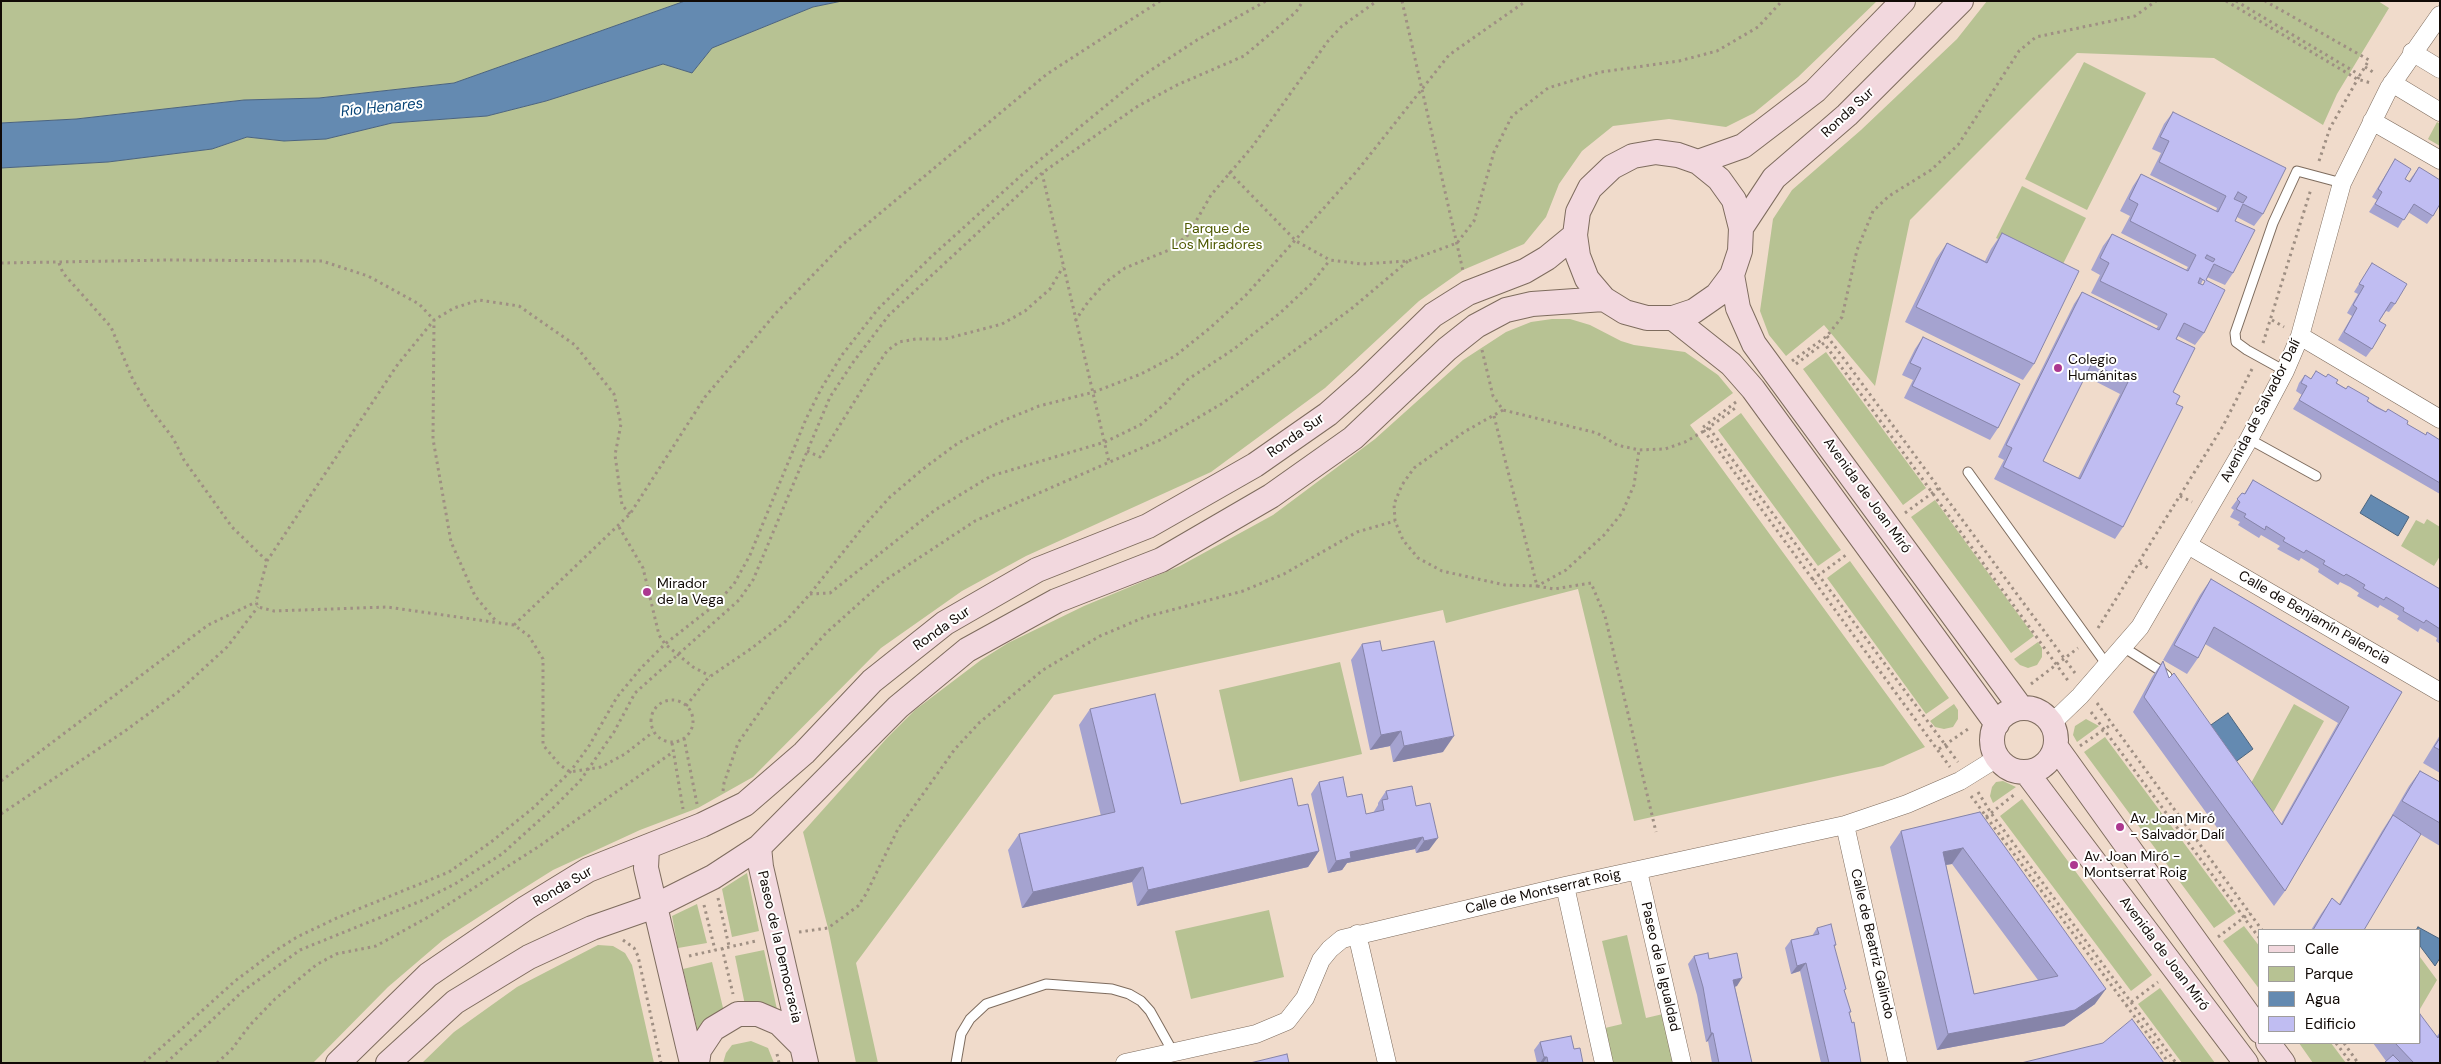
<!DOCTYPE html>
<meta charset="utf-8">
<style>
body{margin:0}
#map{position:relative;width:2441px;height:1064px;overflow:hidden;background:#f0dbcb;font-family:"DM Sans",sans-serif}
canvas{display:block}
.frame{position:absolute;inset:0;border:2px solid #110a06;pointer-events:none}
.legend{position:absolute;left:2258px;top:929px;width:162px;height:115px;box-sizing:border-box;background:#fff;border:1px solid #a09d9b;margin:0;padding:6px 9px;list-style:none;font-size:15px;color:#110a06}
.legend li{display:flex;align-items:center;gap:10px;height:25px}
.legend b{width:25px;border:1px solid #a09d9b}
</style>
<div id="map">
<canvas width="2441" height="1064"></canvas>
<div class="frame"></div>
<ul class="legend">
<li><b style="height:6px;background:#f2d8de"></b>Calle</li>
<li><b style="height:14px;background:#b7c293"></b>Parque</li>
<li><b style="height:14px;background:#648ab1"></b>Agua</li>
<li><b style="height:14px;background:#c0bdf2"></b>Edificio</li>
</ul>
</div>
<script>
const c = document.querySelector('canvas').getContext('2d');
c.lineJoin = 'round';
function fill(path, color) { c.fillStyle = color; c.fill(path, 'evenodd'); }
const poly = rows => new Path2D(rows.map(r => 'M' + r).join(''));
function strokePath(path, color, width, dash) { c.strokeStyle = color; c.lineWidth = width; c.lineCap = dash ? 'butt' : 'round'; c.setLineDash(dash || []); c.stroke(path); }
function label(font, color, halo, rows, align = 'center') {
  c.font = font + ' "DM Sans",sans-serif'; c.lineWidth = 4; c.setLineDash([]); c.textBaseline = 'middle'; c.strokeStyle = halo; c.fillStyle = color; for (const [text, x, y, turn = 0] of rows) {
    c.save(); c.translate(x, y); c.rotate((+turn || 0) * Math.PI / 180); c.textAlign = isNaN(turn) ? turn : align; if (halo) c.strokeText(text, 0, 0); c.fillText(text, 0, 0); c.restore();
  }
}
const green = poly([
 [1,1,685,1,454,83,319,98,244,100,76,119,1,123],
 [842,1,1877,1,1798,77,1754,113,1726,127,1669,119,1613,126,1582,151,1559,184,1546,217,1524,244,1463,270,1419,301,1325,388,1211,472,1026,556,962,591,881,648,753,777,698,808,640,830,553,870,494,907,443,940,388,987,313,1063,1,1063,1,168,108,162,212,149,247,137,284,141,326,139,392,123,487,116,546,101,663,64,692,73,712,48,813,7],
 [1987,1,2378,1,2389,8,2337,94,2323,125,2214,58,2077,53,1910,220,1875,386,1824,325,1786,356,1769,335,1760,311,1773,219,1792,190,1861,130,1957,39],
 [2084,62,2146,93,2087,210,2025,179],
 [2437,122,2440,124,2440,146,2428,139],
 [2022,186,2086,218,2060,270,1996,238],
 [1552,319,1570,319,1590,325,1621,341,1634,345,1685,352,1718,375,1733,393,1690,425,1925,747,1883,766,1634,821,1578,589,1446,623,1443,610,1054,695,856,963,878,1063,856,1063,828,928,803,832,887,738,915,710,981,660,1008,643,1084,606,1180,566,1273,515,1375,439,1463,360,1506,332,1531,322],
 [1826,352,1926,488,1903,505,1803,369],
 [1741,413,1841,550,1818,566,1718,430],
 [1935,500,2034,636,2011,653,1911,517],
 [2427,519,2440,527,2440,556,2434,566,2401,546,2416,520,2424,524],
 [1850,561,1949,698,1926,714,1827,578],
 [2038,642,2042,648,2042,657,2037,665,2028,668,2020,665,2014,659],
 [1340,662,1362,754,1240,782,1219,690],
 [1954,704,1958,710,1958,719,1953,727,1944,729,1935,727,1930,721],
 [2294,704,2324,721,2270,818,2249,787],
 [2086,719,2099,726,2077,742,2073,735,2075,726],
 [2105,737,2236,913,2214,928,2084,752],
 [2003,781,2016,787,1993,803,1990,796,1992,787,1996,782],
 [2022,799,2152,975,2131,991,2000,816],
 [747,873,759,931,732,937,722,889],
 [697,904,707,943,678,948,672,916],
 [1269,910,1284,977,1191,999,1175,931],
 [2244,926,2260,947,2260,990,2223,941],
 [1627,935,1646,1018,1663,1014,1674,1063,1613,1063,1605,1028,1622,1024,1602,941],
 [598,945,613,946,625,953,632,965,654,1063,422,1063,454,1032,517,987],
 [764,950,778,1014,745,1005,735,956],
 [2420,957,2437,980,2420,1009],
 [712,962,724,1012,698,1032,683,969],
 [2160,988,2215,1063,2182,1063,2138,1004],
 [751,1041,768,1048,774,1063,723,1063,726,1053,732,1045],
 [2299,1043,2331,1043,2346,1063,2313,1063]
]);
const water = poly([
 [685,1,842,1,813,7,712,48,692,73,663,64,546,101,487,116,392,123,326,139,284,141,247,137,212,149,108,162,1,168,1,123,76,119,244,100,319,98,454,83,685,1],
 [2371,495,2409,517,2398,536,2360,513,2371,495],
 [2228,713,2253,749,2234,763,2208,727,2228,713],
 [2418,927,2440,939,2440,958,2435,966,2420,946,2420,930,2416,930,2418,927]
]);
const path = poly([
 [1402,1,1463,271],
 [2226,1,2357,79,2371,83],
 [2236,1,2360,75,2369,60,2265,1],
 [2365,67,2376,74],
 [2319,161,2330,128,2360,75],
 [1229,172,1296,241,1330,260,1362,264,1408,261,1457,243,1474,221,1494,152,1512,116,1548,88,1601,72,1679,61,1717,51,1758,27,1782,1],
 [1042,173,1109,462],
 [1,263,168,260,322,261,368,276,419,304,434,320,433,439,451,542,475,596,496,621],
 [59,263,63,273,111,327,133,380,149,407,173,438,184,460,232,527,267,561],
 [2272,320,2284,327],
 [1075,321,1088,302,1106,282,1125,268,1169,250,1188,235,1211,195,1252,147,1328,41,1342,26,1377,1],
 [1827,336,2075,673],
 [2263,343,2311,189],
 [1482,350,1493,396,1503,410,1597,433,1617,445,1639,450,1665,449,1685,442,1704,431,1738,406],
 [1792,361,1827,336,1842,317,1857,250,1873,211,1889,196,1931,170,1958,145,2019,51,2036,37,2135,16,2156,1],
 [1796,364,1824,343,2069,682],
 [1736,402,1702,428,1950,767],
 [1503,410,1464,432,1414,468,1402,485,1394,504,1395,521,1403,540,1418,558,1442,571,1505,585,1537,586,1566,570,1604,535,1622,513,1634,485,1639,450],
 [1494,416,1537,586,1554,589,1591,583,1605,616,1656,832],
 [1709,428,1958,762],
 [807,451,820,457,874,370,887,351,899,342,916,339,945,339,1002,324,1025,311,1050,289,1063,267],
 [2180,496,2192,502],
 [1905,513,1939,488],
 [630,514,622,505,615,455,621,424,614,394,575,345,519,306,479,300,454,308,434,320,398,364,267,561,256,602,258,607,274,611,387,607,514,625,529,636,543,659,543,745,559,764,570,772,601,767,625,754,653,732],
 [619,527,643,568,659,635,665,644,693,667,710,676],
 [2140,563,2151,570],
 [1812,580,1846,555],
 [810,594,830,593,935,510,991,476,1105,442,1140,425,1166,403,1187,380,1234,349,1280,313,1311,284,1330,260],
 [514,625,630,514,705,397,776,313,842,245,1047,74,1160,1],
 [2098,628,2223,426,2252,369],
 [2031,684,2078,648],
 '651 721a21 21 0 1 1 42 0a21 21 0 1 1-42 0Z',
 [2097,703,2262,930],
 [686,706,708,678,752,648,786,621,810,594,863,527,890,497,923,469,958,443,1000,422,1039,406,1094,392,1141,374,1175,356,1210,328,1246,295,1357,171,1449,55,1526,1],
 [2091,712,2260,939],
 [684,738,697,804],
 [672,743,683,809],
 [2080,746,2112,724],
 [1939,749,1971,727],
 [1,781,208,625,256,602],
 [723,791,724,783,738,743,775,690,826,633,884,581,975,521,1160,440,1223,403,1351,309,1408,261],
 [1978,792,1991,813,2176,1063],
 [1971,796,2169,1063],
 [1,814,125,731,178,692,227,647,258,607],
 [1986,817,2015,794],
 [718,898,729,946],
 [704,905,715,950],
 [799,932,828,928,858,906,866,894,898,829,955,749,979,723,1043,670,1100,636,1145,617,1243,591,1284,574,1357,532,1395,521],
 [2218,937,2250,913],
 [623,940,634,948,638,956,661,1063],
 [722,948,733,994],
 [689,956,756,941],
 [2126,1006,2158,982],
 [2336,1043,2351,1063],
 [2344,1043,2358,1063],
 [777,1054,779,1063],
 [144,1063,235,981,275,951,297,937,339,917,449,872,491,842,533,808,570,772,589,746,617,697,641,668,665,644,716,604,734,584,750,555,806,419,821,389,842,355,878,309,931,257,1024,173,1142,76,1197,40,1266,1],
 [166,1063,243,991,300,950,421,901,455,884,502,854,554,807,580,781,614,732,635,693,739,600,753,580,830,397,854,361,889,315,1042,173,1138,106,1177,85,1244,56,1296,12,1303,1],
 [217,1063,232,1049,250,1025,275,999,316,965,336,954,376,946,430,916,538,847,673,752]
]);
const lane = poly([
 [2285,371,2247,350,2236,342,2235,333,2273,223,2297,171,2342,183],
 [2249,439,2316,476],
 [1968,472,2107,665],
 [2123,647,2161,671,2167,676],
 [956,1063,961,1034,970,1019,986,1004,1046,984,1112,989,1129,994,1141,1001,1150,1011,1173,1052]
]);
const street = poly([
 [2412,52,2440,69],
 [2392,83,2440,112],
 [2372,121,2440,160],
 [2300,336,2440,419],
 [2188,545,2440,692],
 [2052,723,2080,696,2140,627,2249,439,2285,371,2300,336,2342,183,2389,88,2440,15],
 [1845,825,1898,1063],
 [1638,871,1682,1063],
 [1565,886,1604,1063],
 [1357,934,1387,1063],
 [1125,1063,1256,1034,1287,1021,1305,998,1321,960,1330,949,1342,939,1565,886,1845,825,1907,804,1960,781,1997,758]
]);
const secondary = poly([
 [1698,162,1719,179,1734,200,1741,228,1740,251,1732,275,1717,295,1694,311,1673,318,1647,318,1625,312,1604,299,1587,279,1578,256,1575,235,1578,212,1590,188,1612,167,1633,156,1656,152,1678,155,1698,162,1743,146,1815,91,1903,1],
 [1741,228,1774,178,1847,115,1961,1],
 [1732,275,1738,308,1754,344,2021,708],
 [1673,318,1731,364,1753,389,1997,724],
 '1992 740a32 32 0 1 1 64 0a32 32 0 1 1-64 0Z',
 [2056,747,2260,1031],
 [2027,773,2246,1063],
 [759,847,761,867,806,1063],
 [647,848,646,868,692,1063],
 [2268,1043,2283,1063],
 [338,1063,428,975,526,908,588,870,702,825,745,804,804,753,872,681,945,623,1037,570,1148,526,1255,465,1328,414,1363,383,1433,315,1468,293,1525,271,1547,258,1575,235],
 [388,1063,455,1002,529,957,592,928,655,906,713,877,759,847,898,707,967,650,1056,601,1161,560,1271,496,1353,438,1447,349,1476,326,1506,310,1532,304,1604,299],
 [697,1063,699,1050,713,1029,738,1014,758,1014,779,1023,802,1046]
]);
const wall = poly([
 [2173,112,2263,214,2254,226,2237,217,2235,221,2233,273,2225,285,2207,277,2206,280,2204,333,2195,345,2178,336,2176,339,2173,392,2176,404,2123,527,2115,539,1994,479,2004,460,1998,457,2074,304,2082,292,2156,329,2158,326,2091,293,2100,275,2091,270,2103,246,2112,234,2186,270,2188,267,2121,233,2130,216,2120,211,2133,186,2141,174,2216,211,2217,208,2150,175,2161,153,2152,149,2164,124],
 [2203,280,2205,281,2203,285,2201,284],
 [2085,376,2120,394,2078,478,2043,461],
 [2395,159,2405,179,2409,181,2419,167,2433,216,2427,224,2408,212,2398,228,2369,212,2377,200,2372,197],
 [2002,233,2034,364,2023,380,1905,322,1936,259,1947,243,1985,261,1991,249],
 [2372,263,2395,304,2389,312,2386,311,2379,321,2372,349,2366,357,2338,340,2352,316,2347,313,2358,294,2354,292],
 [1923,337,1998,428,1990,440,1904,398,1913,380,1902,375,1915,349],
 [2316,371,2426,435,2440,440,2440,494,2293,409,2302,395,2296,391,2299,383,2305,375,2311,379],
 [2253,480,2440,589,2440,644,2436,641,2437,638,2420,628,2418,632,2397,619,2399,616,2380,605,2378,608,2357,596,2359,593,2350,587,2340,582,2338,585,2318,572,2319,569,2301,558,2299,561,2277,549,2280,546,2261,535,2259,538,2238,525,2240,522,2230,517,2234,510,2231,508,2242,493,2244,494],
 [2211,579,2402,692,2285,891,2274,906,2133,712,2152,677,2163,661,2169,678,2281,824,2338,723,2205,644,2198,658,2187,674,2163,660,2200,595],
 [1362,644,1382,651,1443,752,1393,762,1390,746,1370,750,1351,660],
 [1090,709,1181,804,1298,806,1319,851,1308,867,1137,906,1132,882,1022,908,1008,850,1019,834,1101,816,1079,725],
 [2440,735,2440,773,2423,763],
 [2420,771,2440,782,2440,846,2420,834,2364,930,2311,930,2321,914,2332,898,2339,904,2382,831,2391,817,2409,786],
 [1319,782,1347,797,1366,814,1373,813,1378,805,1378,803,1386,791,1416,806,1429,850,1416,853,1415,849,1347,863,1342,870,1328,873,1311,794],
 [1980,812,2095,1004,2064,1026,1937,1050,1890,847,1901,831],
 [1952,864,2038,980,1974,994,1946,865],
 [1817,928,1836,945,1834,947,1861,1063,1821,1063,1800,971,1791,974,1785,948,1791,940,1812,936],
 [1694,956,1709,959,1737,986,1735,987,1752,1063,1712,1063,1708,1041,1706,1042,1697,995,1688,964],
 [2440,1032,2440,1063,2384,1063,2386,1061,2373,1043,2420,1043,2437,1036],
 [1540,1042,1574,1049,1583,1063,1537,1063,1534,1050]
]);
const shadedWall = poly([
 [1401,731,1390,746,1370,750,1381,735],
 [1454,736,1443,752,1393,762,1404,746],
 [1423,837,1415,849,1347,863,1342,870,1328,873,1336,861,1350,852],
 [1438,838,1429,850,1416,853,1424,841],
 [1963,848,1952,864,1932,867,1943,852],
 [1319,851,1308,867,1137,906,1148,890],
 [1143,867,1132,882,1022,908,1033,892],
 [1806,963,1800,971,1791,974,1797,966],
 [1742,978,1737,986,1728,988,1733,980],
 [2106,989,2095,1004,2064,1026,1937,1050,1948,1034],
 [1711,1033,1713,1033,1708,1041,1706,1042],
 [1544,1057,1547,1057,1543,1063,1540,1063]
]);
const building = poly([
 [2173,112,2286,168,2263,214,2243,204,2235,221,2255,230,2233,273,2214,264,2206,280,2225,290,2204,333,2184,323,2176,339,2195,348,2173,392,2180,396,2176,404,2183,407,2123,527,2003,467,2012,448,2006,445,2082,292,2159,330,2167,314,2100,281,2109,263,2100,258,2112,234,2188,271,2196,255,2130,221,2138,204,2129,199,2141,174,2218,212,2226,196,2159,162,2169,141,2160,137,2173,112],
 [2238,192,2247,197,2243,203,2234,199,2238,192],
 [2207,255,2215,259,2213,262,2205,258,2207,255],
 [2200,278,2205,281,2203,285,2198,283,2200,278],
 [2092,363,2128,382,2080,479,2043,461,2092,363],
 [2395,159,2411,169,2405,179,2410,182,2419,167,2440,180,2440,204,2433,216,2414,204,2404,220,2375,204,2382,192,2378,189,2395,159],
 [2002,233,2079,271,2034,364,1916,307,1947,243,1987,263,2002,233],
 [2372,263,2407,284,2395,304,2391,302,2379,321,2386,325,2372,349,2344,332,2357,308,2353,305,2364,286,2359,284,2372,263],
 [1923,337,2020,384,1998,428,1912,386,1921,368,1910,363,1923,337],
 [2316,371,2326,377,2328,374,2338,380,2336,383,2346,389,2348,386,2369,398,2367,401,2376,407,2386,412,2388,409,2408,421,2407,424,2426,435,2427,432,2440,440,2440,483,2299,400,2307,386,2301,383,2305,375,2311,379,2316,371],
 [2253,480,2440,589,2440,629,2426,620,2424,623,2403,611,2404,608,2386,597,2384,600,2363,588,2365,585,2355,579,2346,574,2344,576,2323,564,2325,561,2306,550,2304,553,2283,541,2285,538,2266,526,2265,530,2244,517,2246,514,2236,509,2240,502,2237,499,2242,493,2245,494,2253,480],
 [2211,579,2402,692,2285,891,2144,697,2163,661,2169,678,2174,673,2282,825,2349,707,2214,627,2198,658,2174,645,2211,579],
 [1380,641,1382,651,1434,641,1454,736,1404,746,1401,731,1381,735,1362,644,1380,641],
 [1155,694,1181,804,1292,778,1298,806,1308,804,1319,851,1148,890,1143,867,1033,892,1019,834,1115,812,1090,709,1155,694],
 [2440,738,2440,750,2434,747,2440,738],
 [2420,771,2440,782,2440,823,2402,801,2420,771],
 [1343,777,1347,797,1362,794,1366,814,1384,810,1382,800,1388,799,1386,791,1412,786,1416,806,1430,803,1438,838,1424,841,1423,837,1350,852,1351,858,1336,861,1319,782,1343,777],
 [1980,812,2106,989,2075,1010,1948,1034,1901,831,1980,812],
 [1963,848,2058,976,1974,994,1943,852,1963,848],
 [2393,815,2421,834,2364,930,2313,930,2332,898,2340,905,2393,815],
 [1831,924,1836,945,1834,945,1846,989,1844,990,1851,1012,1849,1012,1852,1023,1854,1022,1861,1063,1829,1063,1806,963,1797,966,1791,940,1819,934,1817,928,1831,924],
 [1708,953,1709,959,1737,953,1742,978,1733,980,1752,1063,1719,1063,1713,1033,1711,1033,1703,987,1694,956,1708,953],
 [2420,1014,2438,1038,2440,1034,2440,1063,2414,1063,2395,1043,2420,1043,2420,1014],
 [2132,1019,2164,1063,2021,1063,2103,1043,2132,1019],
 [1571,1036,1574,1049,1580,1048,1583,1063,1548,1063,1547,1057,1544,1057,1540,1042,1571,1036],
 [1287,1054,1289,1063,1250,1063,1287,1054],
 [2393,1055,2401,1063,2384,1063,2393,1055]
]);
const markers = [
 [2058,368,5,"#ac3890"],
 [647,592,5,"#ac3890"],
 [2120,827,5,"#ac3890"],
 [2074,865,5,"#ac3890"]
];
const streetNames = [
 ["Ronda Sur",1848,113,-43],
 ["Avenida de Salvador Dalí",2261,411,-63],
 ["Ronda Sur",1296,436,-35],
 ["Avenida de Joan Miró",1867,496,54],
 ["Calle de Benjamín Palencia",2314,618,30],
 ["Ronda Sur",942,629,-35],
 ["Ronda Sur",563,887,-30],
 ["Calle de Montserrat Roig",1543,892,-13],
 ["Calle de Beatriz Galindo",1872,944,77],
 ["Paseo de la Democracia",779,947,77],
 ["Avenida de Joan Miró",2164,954,53],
 ["Paseo de la Igualdad",1660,967,77]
];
const parkNames = [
 ["Parque de",1217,229],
 ["Los Miradores",1217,245]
];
const poiNames = [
 ["Colegio",2068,360],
 ["Humánitas",2068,376],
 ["Mirador",657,584],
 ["de la Vega",657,600],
 ["Av. Joan Miró",2130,819],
 ["- Salvador Dalí",2130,835],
 ["Av. Joan Miró -",2084,857],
 ["Montserrat Roig",2084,873]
];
const waterNames = [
 ["Río Henares",382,108,-6]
];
fill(green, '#b7c293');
fill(water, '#648ab1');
strokePath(water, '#4b647e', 1);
strokePath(lane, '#7e6c5e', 11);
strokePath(street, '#7e6c5e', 19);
strokePath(secondary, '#7e6c5e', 26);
strokePath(path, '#9f8f83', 3, [2.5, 4]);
strokePath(lane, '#fff', 9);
strokePath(street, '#fff', 18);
strokePath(secondary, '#f2d8de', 24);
fill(wall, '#a5a3d0');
fill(shadedWall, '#8684a9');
fill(building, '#c0bdf2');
strokePath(building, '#8684a9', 1);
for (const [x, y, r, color] of markers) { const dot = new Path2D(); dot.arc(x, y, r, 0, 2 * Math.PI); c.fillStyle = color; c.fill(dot); strokePath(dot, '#fff', 2); }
label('14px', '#110a06', '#fff', streetNames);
label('14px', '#4e5900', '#fff', parkNames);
label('14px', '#110a06', '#fff', poiNames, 'left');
label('italic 15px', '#074477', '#fff', waterNames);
</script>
